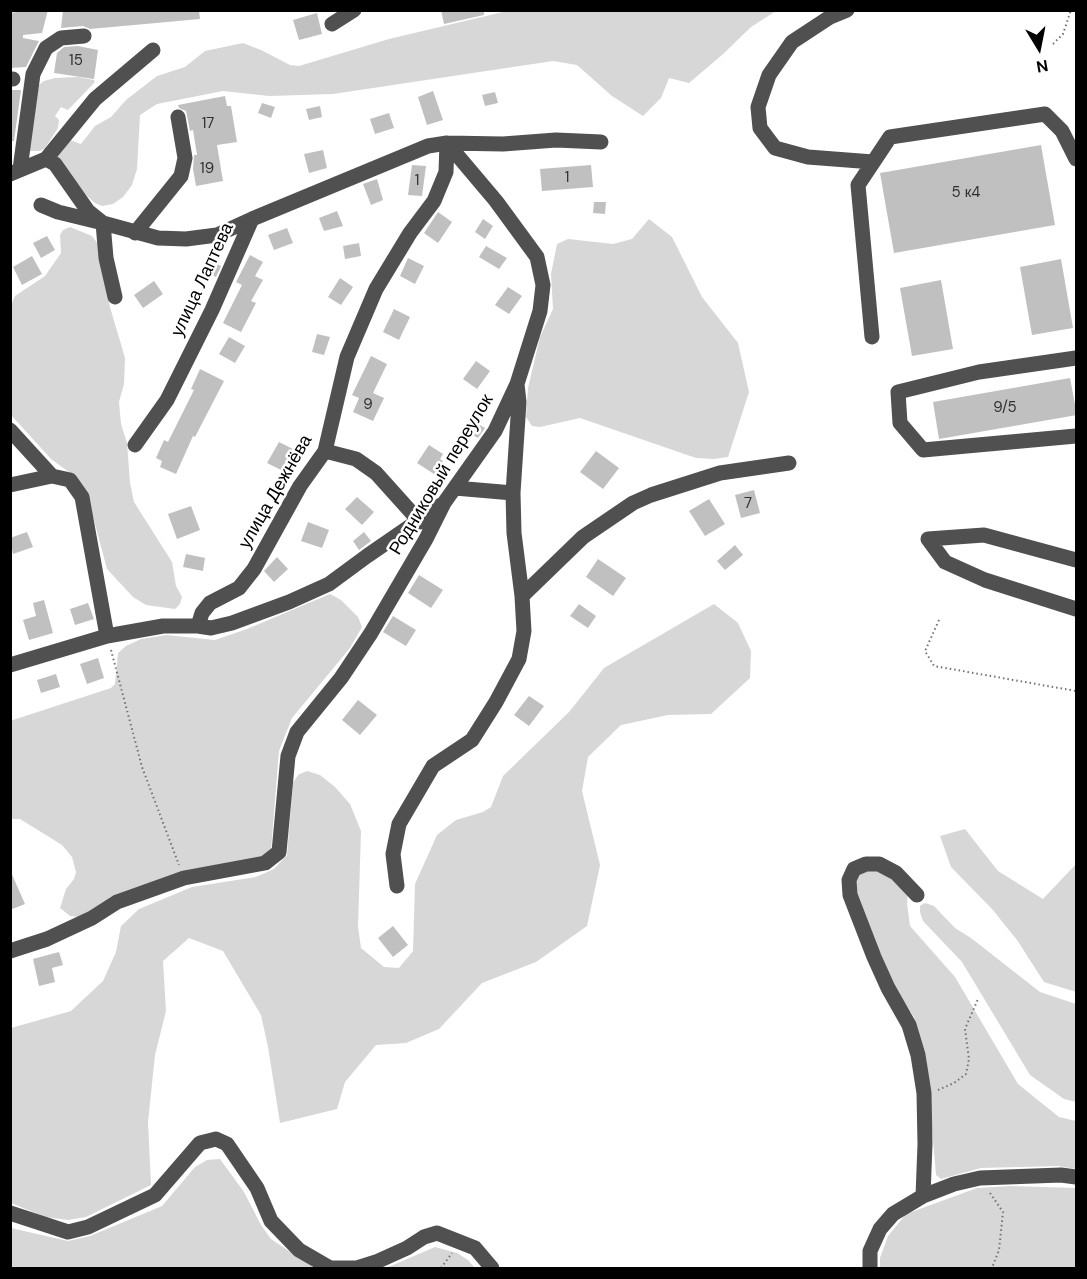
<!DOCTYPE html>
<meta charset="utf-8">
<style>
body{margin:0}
#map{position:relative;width:1087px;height:1279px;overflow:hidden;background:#fff;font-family:"DM Sans",sans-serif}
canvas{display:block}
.frame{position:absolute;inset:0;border:12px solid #000;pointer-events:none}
.north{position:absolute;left:1009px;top:18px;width:60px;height:60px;-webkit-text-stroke:4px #fff;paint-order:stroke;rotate:170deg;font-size:16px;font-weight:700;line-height:24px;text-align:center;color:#000}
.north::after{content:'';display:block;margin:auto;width:21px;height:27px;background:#000;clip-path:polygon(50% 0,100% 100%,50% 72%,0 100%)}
</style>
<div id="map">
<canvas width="1087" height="1279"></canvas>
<div class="frame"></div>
<div class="north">N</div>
</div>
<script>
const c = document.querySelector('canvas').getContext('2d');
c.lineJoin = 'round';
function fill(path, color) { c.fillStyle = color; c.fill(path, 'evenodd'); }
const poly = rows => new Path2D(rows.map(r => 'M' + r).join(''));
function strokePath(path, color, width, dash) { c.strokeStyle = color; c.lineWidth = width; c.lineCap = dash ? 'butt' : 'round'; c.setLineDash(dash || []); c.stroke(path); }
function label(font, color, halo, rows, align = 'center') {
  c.font = font + ' "DM Sans",sans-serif'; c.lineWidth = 5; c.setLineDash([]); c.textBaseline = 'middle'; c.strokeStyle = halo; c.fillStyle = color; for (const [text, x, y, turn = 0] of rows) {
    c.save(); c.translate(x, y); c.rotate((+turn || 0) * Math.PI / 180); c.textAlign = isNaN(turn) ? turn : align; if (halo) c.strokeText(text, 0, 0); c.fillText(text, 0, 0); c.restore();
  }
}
const green = poly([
 [507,11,776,11,751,27,722,55,689,83,669,78,661,98,643,116,612,96,577,65,553,61,333,94,269,96,223,91,157,104,140,115,137,169,132,185,123,197,113,204,102,206,95,203,86,195,57,158,70,140,81,144,95,126,111,117,126,100,157,76,185,67,205,51,243,43,261,50,290,65,299,66,389,39],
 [78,77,94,80,95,82,68,110,61,107,55,116,59,120,58,128,45,148,40,151,28,151,39,85,44,81,55,78],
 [649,219,672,237,702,297,738,343,749,392,728,457,714,459,696,458,580,418,540,427,532,426,526,417,528,388,540,337,553,309,551,274,557,244,568,239,613,244,632,239],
 [70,227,92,236,98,244,110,307,125,358,124,384,119,402,121,424,127,443,130,483,134,502,172,562,176,586,182,597,180,604,175,609,146,605,133,597,107,569,87,494,73,475,51,459,11,415,11,305,15,296,45,276,61,253,60,235,63,230],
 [330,594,341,600,358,617,362,627,350,648,292,718,279,751,271,850,263,858,78,917,70,916,60,908,66,889,74,879,76,872,72,857,62,845,20,819,11,819,10,721,111,688,115,684,118,653,126,646,141,639,166,635,215,640,247,629],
 [714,604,738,623,751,651,750,678,711,714,668,715,621,725,588,757,582,791,600,865,587,926,536,962,482,983,439,1029,406,1043,376,1045,345,1082,337,1109,280,1123,268,1047,261,1015,223,951,189,938,163,961,166,1011,155,1055,148,1122,151,1185,86,1217,68,1220,45,1217,11,1203,11,1028,71,1011,103,981,116,952,121,926,139,909,192,887,256,877,274,869,287,855,293,783,298,775,307,771,320,775,335,787,350,804,361,831,358,927,361,948,384,967,399,968,413,951,415,884,437,835,456,820,483,812,491,807,503,776,569,712,604,668],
 [965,829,998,871,1043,899,1076,864,1076,992,1044,982,1017,940,992,909,951,867,940,836],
 [868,868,895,877,908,893,907,903,910,926,955,977,1018,1084,1059,1117,1076,1121,1076,1169,1058,1166,981,1168,941,1179,936,1175,926,1057,914,1017,894,986,855,893,857,872],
 [925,903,934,906,955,928,971,938,1040,992,1076,1004,1076,1102,1064,1099,1030,1075,962,962,923,921,920,912,920,906],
 [220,1159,244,1192,261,1225,271,1239,314,1268,11,1268,11,1228,68,1241,90,1236,162,1206,195,1167,207,1160],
 [1011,1186,1076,1188,1076,1268,880,1268,880,1258,888,1236,906,1214,977,1188],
 [435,1247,457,1253,468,1260,475,1268,386,1268]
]);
const building = poly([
 [31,10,48,10,42,33,23,35,23,38,39,41,26,67,10,68,10,13],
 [63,10,199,10,200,19,90,29,83,26,61,28],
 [441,10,484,10,484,15,444,24],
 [317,13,322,34,299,40,293,20],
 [78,46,98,50,94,79,54,73,57,53,64,47],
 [10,90,21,90,14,141,10,141],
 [433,91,443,120,427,125,418,97],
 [495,92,498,103,485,106,482,95],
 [225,96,227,106,231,106,237,142,217,145,223,181,196,186,193,169,194,155,197,155,193,130,190,131,186,111,179,108,178,105],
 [262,103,275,107,271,118,258,113],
 [320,106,322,117,309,120,306,109],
 [389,113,394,128,375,134,370,119],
 [1041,145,1055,225,894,253,880,173],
 [323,150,327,168,309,173,304,154],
 [412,165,426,166,422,196,408,195],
 [591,165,593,187,542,191,540,169],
 [377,179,383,200,371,205,363,184],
 [594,202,606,202,605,214,593,213],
 [337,211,343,226,324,231,319,218],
 [438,212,452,222,438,243,424,233],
 [483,219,493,226,485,239,475,232],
 [287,228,293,243,274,250,268,235],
 [47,236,55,250,41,258,33,243],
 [359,243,361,256,345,259,343,246],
 [486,246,507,258,499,269,479,257],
 [250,255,263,262,255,276,263,280,251,301,256,303,241,332,223,323,242,285,236,282],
 [32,256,42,274,22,285,13,267],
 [408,258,424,266,415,284,400,276],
 [1061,259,1073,328,1032,335,1020,267],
 [213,262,221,266,216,277,208,273],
 [340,278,353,287,341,305,328,297],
 [941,280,953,349,912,356,900,288],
 [154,281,163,294,143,308,134,295],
 [508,287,522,296,509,314,495,305],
 [394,309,410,317,399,340,383,332],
 [317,334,330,337,324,355,312,352],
 [229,337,245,346,235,363,219,354],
 [371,356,387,364,373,393,384,398,373,421,353,412,359,398,352,395],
 [476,361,490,371,477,389,463,379],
 [200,369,224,381,195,437,193,436,176,474,160,467,162,461,156,458,164,440,168,442,194,390,191,389],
 [1070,378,1077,415,939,439,933,402],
 [470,419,485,428,478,438,463,430],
 [279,442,297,451,285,472,267,463],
 [429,445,443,454,440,459,443,461,434,474,417,463],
 [596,451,619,468,603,489,580,472],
 [754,490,760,513,741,518,735,495],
 [357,497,374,512,362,525,345,509],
 [709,499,725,524,705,536,689,511],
 [191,506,200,530,177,539,168,514],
 [308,522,329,530,322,548,301,541],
 [27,532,33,547,13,554,10,538],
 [364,532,371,541,359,550,353,541],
 [735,545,743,555,725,570,717,561],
 [186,554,205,558,203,571,183,567],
 [277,557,288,569,274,582,264,571],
 [598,559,626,578,613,596,586,577],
 [419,575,443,590,431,608,408,593],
 [44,600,53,633,29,640,23,620,36,616,33,603],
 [88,603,94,619,75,625,70,609],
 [579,604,596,616,588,628,570,616],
 [393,616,416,630,406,646,383,632],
 [98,658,104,678,87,684,80,664],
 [56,674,60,687,41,693,37,680],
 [529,696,544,706,529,726,514,715],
 [358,700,377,715,360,735,342,720],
 [10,870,25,904,10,910],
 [393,926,408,945,393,957,378,938],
 [59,952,63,965,52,968,55,982,39,986,33,959]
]);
const path = poly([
 [1053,44,1063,34,1071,10],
 [939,620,925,651,934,666,1076,691],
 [111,650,142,767,179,865],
 [938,1090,954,1083,966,1074,969,1059,965,1029,978,999],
 [990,1193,1003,1212,999,1250,992,1268],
 [441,1268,452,1253]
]);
const minor = poly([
 [847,10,830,17,792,42,769,75,758,107,760,128,775,148,808,157,873,162],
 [332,24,354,10],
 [10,79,13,79],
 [46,159,95,99,153,50],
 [20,169,33,74,46,48,61,38,84,36],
 [10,174,46,159,55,164,88,211,103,223,158,238,186,239,217,235,252,219],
 [41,205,58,212,103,223,106,258,115,297],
 [135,233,181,176,185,158,178,117],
 [872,337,858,185,890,137,1045,114,1062,131,1076,159],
 [1076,358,979,372,898,392,900,423,923,450,1076,436],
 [517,384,519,402,513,493,514,533,522,596],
 [10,430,52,476,70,480,82,497,107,636],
 [135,445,167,400,212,310,252,219,428,146,447,143,503,144,556,140,601,142],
 [325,451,356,459,376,473,420,522],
 [10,485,52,476],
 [455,488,513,493],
 [1076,560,984,535,928,539,945,562,985,580,1076,609],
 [198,626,211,628,232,623,289,602,329,584,367,556,441,505],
 [10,665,107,636,163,626,198,626,202,613,210,603,239,588,254,569,300,486,325,451,347,357,376,289,410,233,434,201,446,172,447,143],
 [397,886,393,854,399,824,433,766,472,740,496,702,519,659,524,631,522,596,583,537,633,503,651,495,720,473,789,463],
 [917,895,896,873,879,864,866,864,854,869,849,880,850,895,874,957,888,988,909,1025,918,1055,924,1093,925,1144,923,1196],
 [10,951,47,939,92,918,117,902,184,878,265,863,279,852,288,756,297,732,341,678,371,633,426,539,444,503,495,431,517,384,540,311,543,285,537,257,496,201,447,143],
 [10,1213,68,1232,88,1227,155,1195,200,1143,216,1139,227,1144,257,1188,271,1221,299,1250,330,1268,357,1268,376,1262,407,1248,424,1237,437,1233,475,1248,492,1268],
 [870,1268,870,1251,880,1229,893,1214,923,1196,954,1184,980,1178,1061,1175,1076,1177]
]);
const numberNames = [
 ["15",76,61],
 ["17",208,124],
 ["19",207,169],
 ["1",567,178],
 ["1",417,181],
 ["5 к4",966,193],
 ["9",368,405],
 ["9/5",1005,408],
 ["7",748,504]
];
const streetNames = [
 ["улица Лаптева",203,280,-65],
 ["Родниковый переулок",442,475,-59],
 ["улица Дежнёва",276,492,-60]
];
fill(green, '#d7d7d7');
fill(building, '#c0c0c0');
strokePath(path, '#727272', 2, [1.5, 3]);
strokePath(minor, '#505050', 15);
label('15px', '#303030', null, numberNames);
label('18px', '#000', '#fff', streetNames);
</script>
